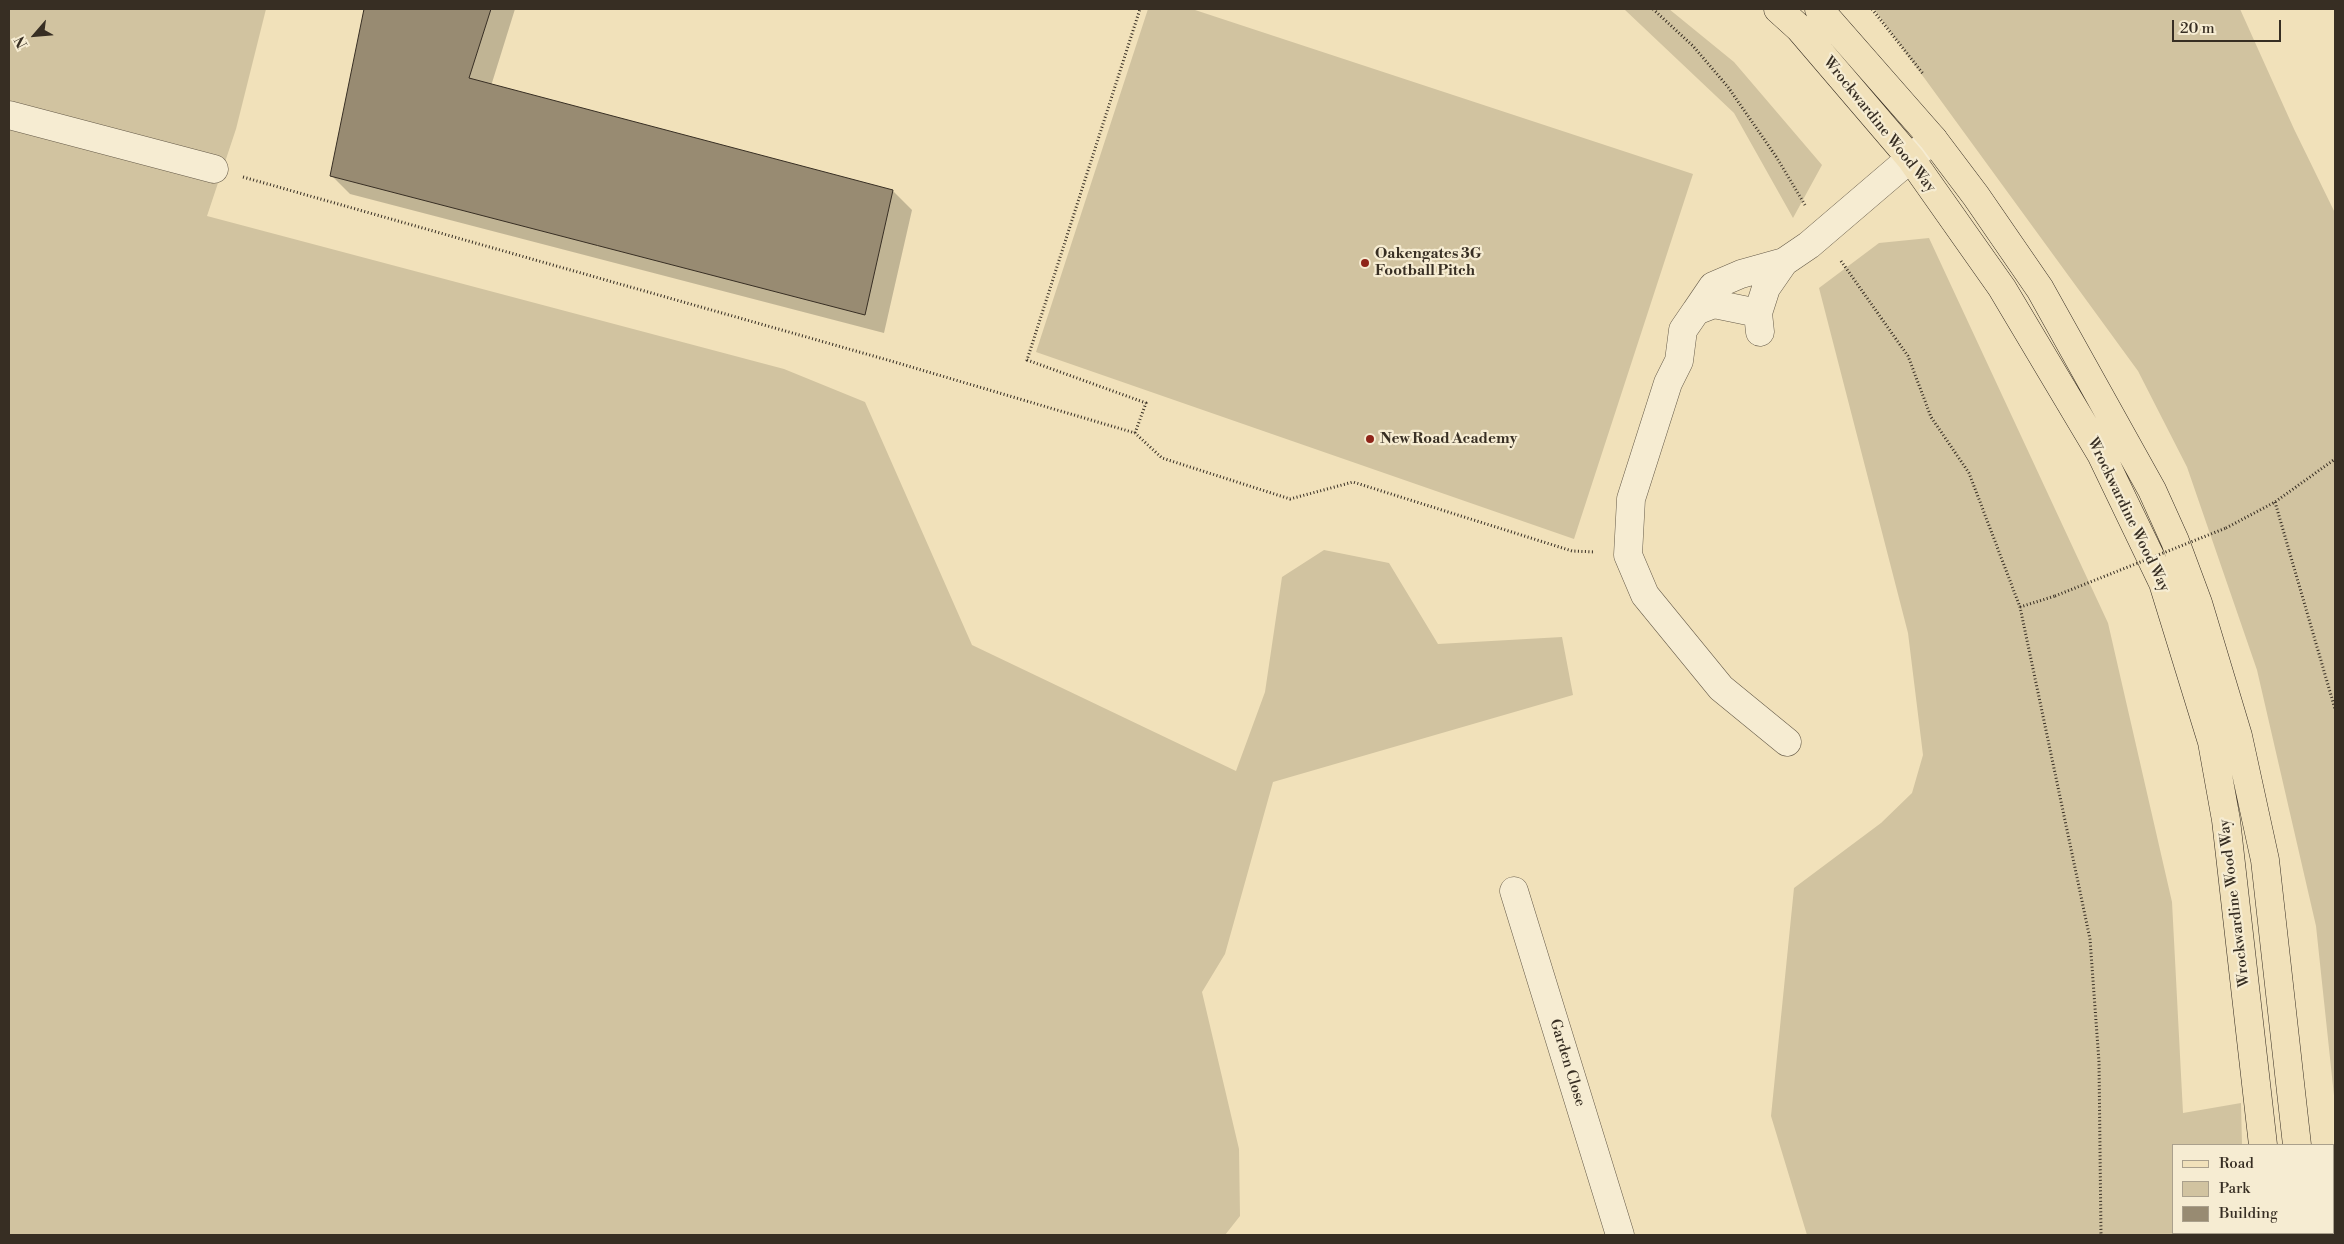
<!DOCTYPE html>
<style>
body{margin:0}
#map{position:relative;width:2344px;height:1244px;overflow:hidden;background:#f1e1ba;font-family:"Libre Bodoni",serif}
canvas{display:block}
.frame{position:absolute;inset:0;border:10px solid #372e23;pointer-events:none}
.legend{position:absolute;left:2172px;top:1144px;width:162px;height:90px;box-sizing:border-box;background:#f6ecd2;border:1px solid #aaa08c;margin:0;padding:6px 9px;list-style:none;font-size:15px;color:#372e23}
.legend li{display:flex;align-items:center;gap:10px;height:25px}
.legend b{width:25px;border:1px solid #aaa08c}
.north{position:absolute;left:10px;top:10px;width:50px;height:50px;-webkit-text-stroke:4px #f6ecd2;paint-order:stroke;rotate:243deg;font-size:14px;font-weight:700;line-height:20px;text-align:center;color:#372e23}
.north::after{content:'';display:block;margin:auto;width:18px;height:22px;background:#372e23;clip-path:polygon(50% 0,100% 100%,50% 72%,0 100%)}
.scale{position:absolute;left:2172px;top:20px;width:109px;height:22px;box-sizing:border-box;border:2px solid #372e23;border-top:0;padding-left:6px;font-size:15px;line-height:18px;white-space:nowrap;color:#372e23;-webkit-text-stroke:4px #f6ecd2;paint-order:stroke}
</style>
<div id="map">
<canvas width="2344" height="1244"></canvas>
<div class="frame"></div>
<ul class="legend">
<li><b style="height:6px;background:#f1e1ba"></b>Road</li>
<li><b style="height:14px;background:#d1c3a0"></b>Park</li>
<li><b style="height:14px;background:#988b72"></b>Building</li>
</ul>
<div class="north">N</div>
<div class="scale">20 m</div>
</div>
<script>
const c = document.querySelector('canvas').getContext('2d');
c.lineJoin = 'round';
function fill(path, color) { c.fillStyle = color; c.fill(path, 'evenodd'); }
const poly = rows => new Path2D(rows.map(r => 'M' + r).join(''));
function strokePath(path, color, width, dash) { c.strokeStyle = color; c.lineWidth = width; c.lineCap = dash ? 'butt' : 'round'; c.setLineDash(dash || []); c.stroke(path); }
function label(font, color, halo, rows, align = 'center') {
  c.font = font + ' "Libre Bodoni",serif'; c.lineWidth = 4.5; c.setLineDash([]); c.textBaseline = 'middle'; c.strokeStyle = halo; c.fillStyle = color; for (const [text, x, y, turn = 0] of rows) {
    c.save(); c.translate(x, y); c.rotate((+turn || 0) * Math.PI / 180); c.textAlign = isNaN(turn) ? turn : align; if (halo) c.strokeText(text, 0, 0); c.fillText(text, 0, 0); c.restore();
  }
}
const green = poly([
 [9,9,266,9,236,129,207,216,784,369,865,402,972,645,1236,771,1265,692,1282,577,1324,550,1389,563,1438,644,1562,637,1573,695,1273,782,1225,954,1202,992,1239,1149,1240,1216,1225,1235,9,1235],
 [1148,9,1192,9,1693,174,1574,539,1036,352],
 [1624,9,1669,9,1734,62,1822,165,1793,218,1734,113],
 [1874,9,2240,9,2294,129,2335,213,2335,1105,2316,926,2257,670,2187,467,2138,371],
 [1929,238,2108,623,2172,902,2183,1113,2241,1103,2242,1145,2173,1145,2173,1233,2224,1233,2222,1235,1807,1235,1771,1116,1794,888,1881,823,1912,793,1923,755,1908,633,1819,288,1879,243]
]);
const shadow = poly([
 [365,9,515,9,491,86,893,191,912,210,884,333,350,194,332,176]
]);
const building = poly([
 [364,9,491,9,469,78,893,190,865,315,330,176,364,9]
]);
const path = poly([
 [1653,9,1693,46,1728,87,1777,158,1805,205],
 [1872,9,1924,75],
 [243,177,891,361,1135,433,1162,458,1290,499,1353,482,1572,551,1595,552],
 [1841,261,1908,356,1931,417,1969,473,2020,607,2090,939,2099,1062,2101,1235],
 [1135,433,1146,403,1027,360,1140,9],
 [2275,502,2335,709],
 [2226,528,2275,502,2335,459],
 [2020,607,2055,596]
]);
const minor = poly([
 [9,115,214,169],
 [1696,311,1713,286,1741,274,1784,262,1809,245,1933,139],
 [1758,313,1714,304,1696,311,1683,330,1679,361,1668,383,1631,499,1628,555,1645,595,1721,688,1787,742],
 [1760,332,1758,313,1766,288,1784,262],
 [1514,891,1620,1235]
]);
const major = poly([
 [1778,9,1799,28,1911,159,2002,288,2101,454,2163,583,2212,742,2226,820,2263,1145],
 [1819,9,1933,139,1976,196,2040,289,2152,490,2175,541,2198,603,2238,736,2265,860,2297,1145],
 [2306,1233,2307,1235],
 [2261,1235,2263,1233]
]);
const pathBridge = poly([
 [2055,596,2226,528]
]);
const markers = [
 [1365,263,5,"#8f2418"],
 [1370,439,5,"#8f2418"]
];
const streetNames = [
 ["Wrockwardine Wood Way",1879,125,51],
 ["Wrockwardine Wood Way",2128,515,64],
 ["Wrockwardine Wood Way",2235,903,-97],
 ["Garden Close",1567,1063,73]
];
const poiNames = [
 ["Oakengates 3G",1375,254],
 ["Football Pitch",1375,271],
 ["New Road Academy",1380,439]
];
fill(green, '#d1c3a0');
fill(shadow, '#0003');
fill(building, '#988b72');
strokePath(building, '#372e23', 1);
strokePath(minor, '#665b49', 29);
strokePath(major, '#372e23', 29);
strokePath(path, '#372e23', 3, [1, 2.5]);
strokePath(minor, '#f6ecd2', 28);
strokePath(major, '#f1e1ba', 28);
strokePath(pathBridge, '#372e23', 3, [1, 2.5]);
for (const [x, y, r, color] of markers) { const dot = new Path2D(); dot.arc(x, y, r, 0, 2 * Math.PI); c.fillStyle = color; c.fill(dot); strokePath(dot, '#f6ecd2', 2); }
label('15px', '#372e23', '#f6ecd2', streetNames);
label('bold 15px', '#372e23', '#f6ecd2', poiNames, 'left');
</script>
